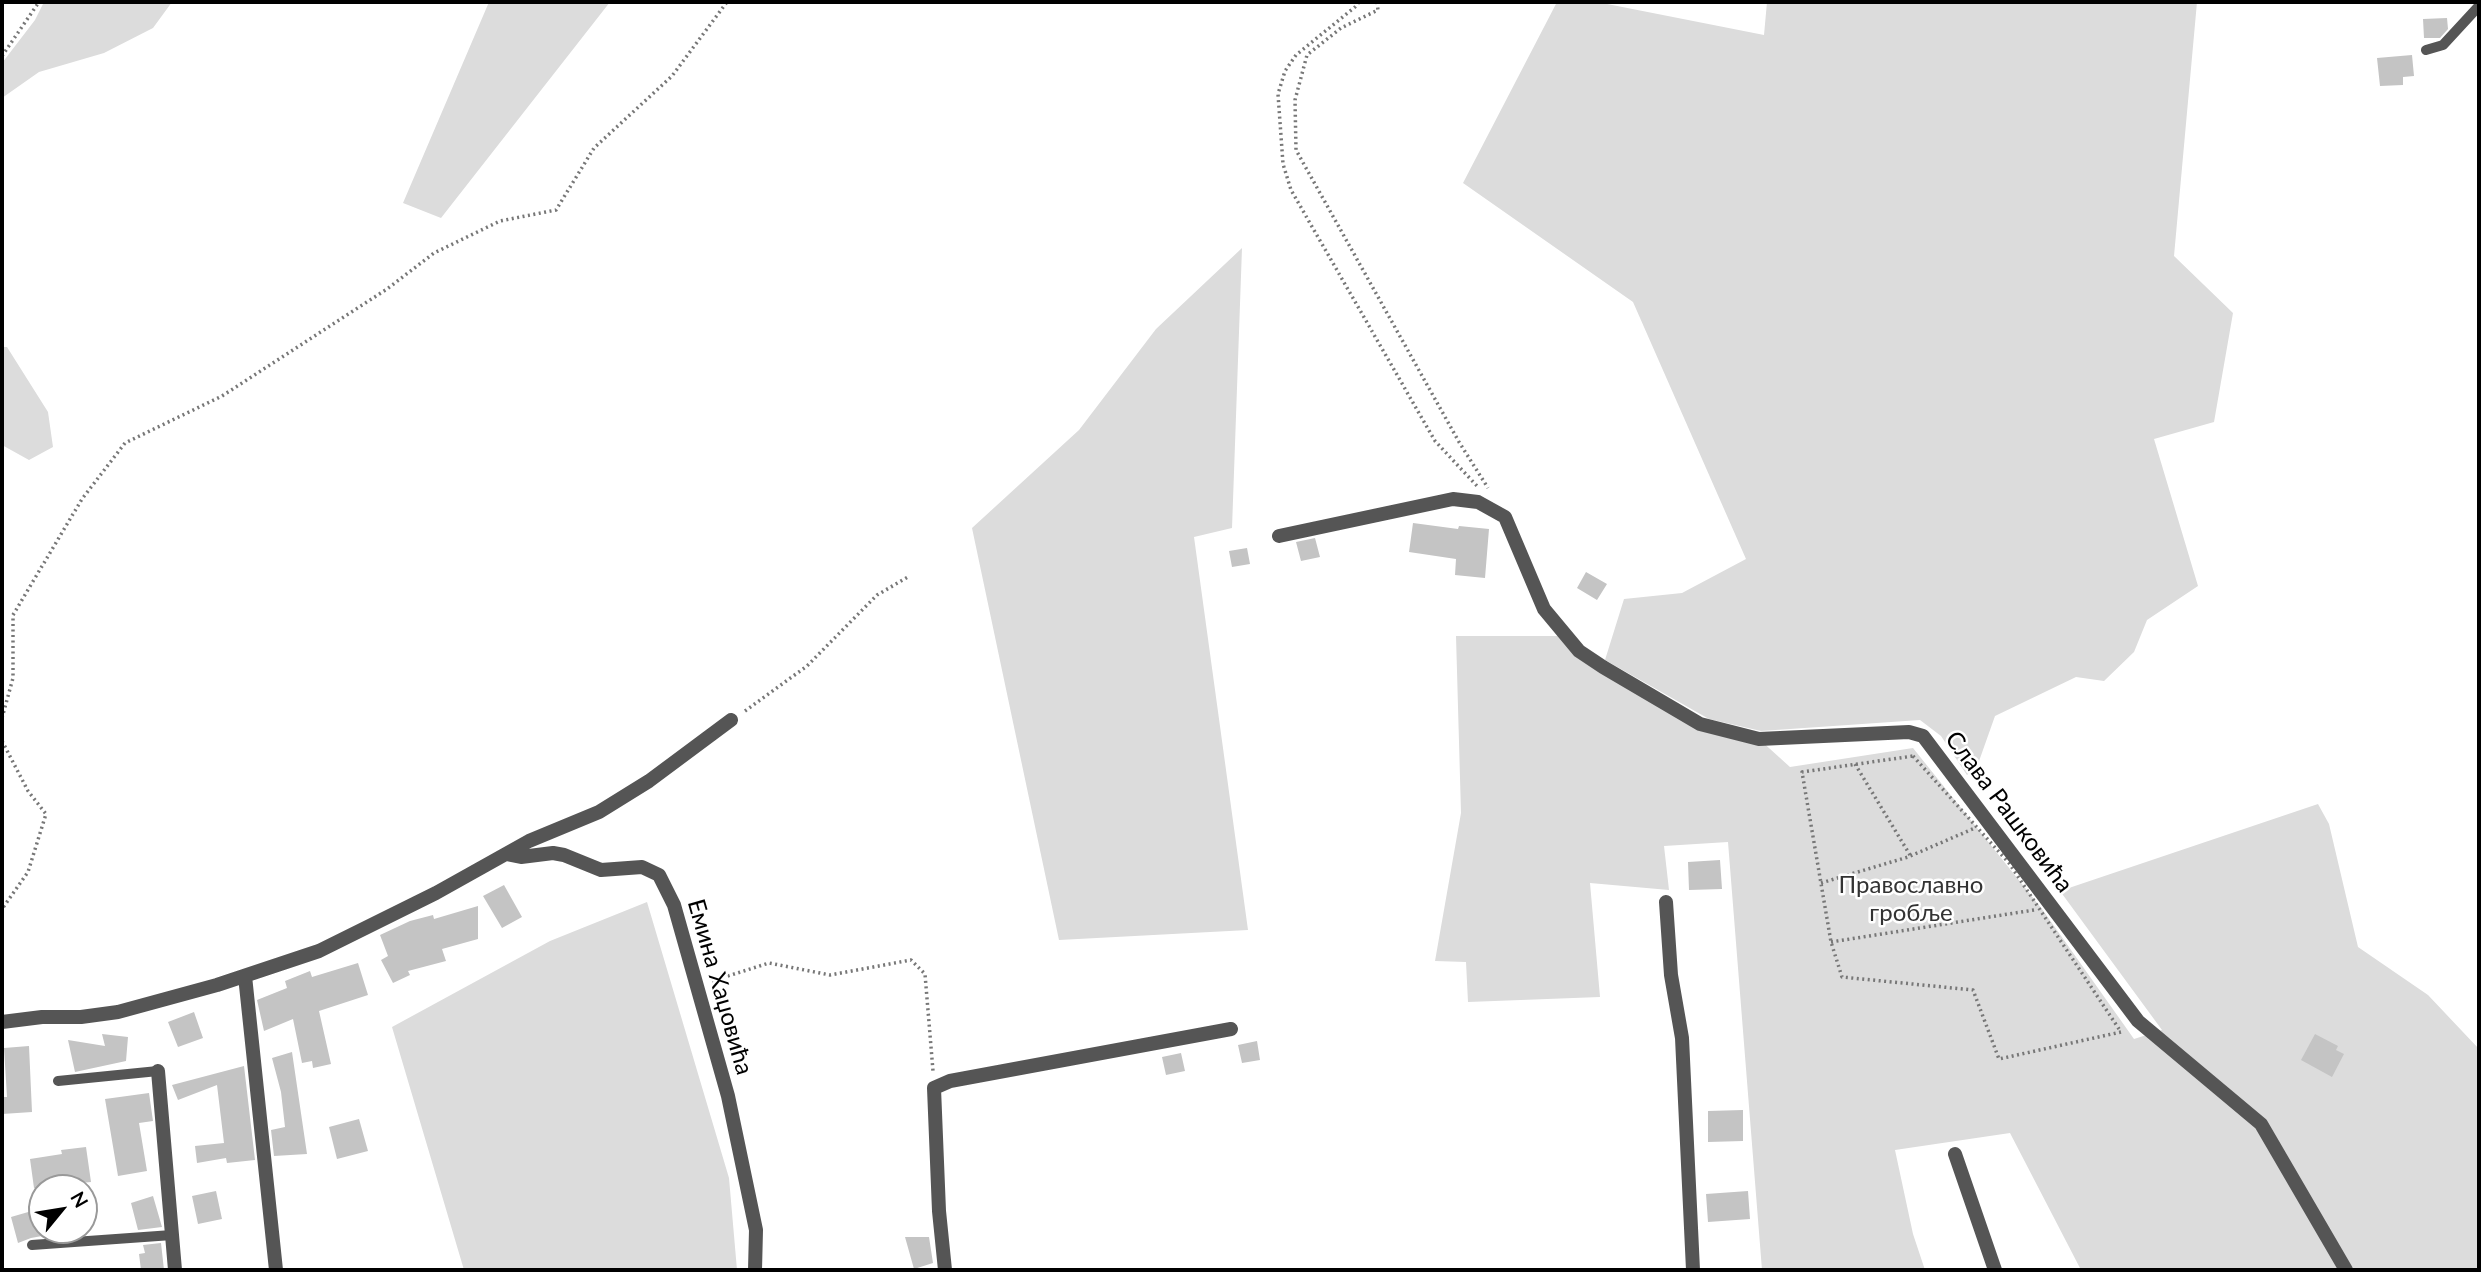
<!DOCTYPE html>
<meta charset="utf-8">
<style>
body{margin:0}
#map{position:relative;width:2481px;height:1272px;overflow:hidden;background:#fff;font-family:Lato,sans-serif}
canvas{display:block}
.frame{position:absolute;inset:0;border:4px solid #000;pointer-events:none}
.north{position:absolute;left:28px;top:1174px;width:70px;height:70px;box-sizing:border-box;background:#fff;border:2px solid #999;border-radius:50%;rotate:60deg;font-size:19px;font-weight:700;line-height:28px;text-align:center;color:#000}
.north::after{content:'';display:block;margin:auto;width:24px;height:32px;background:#000;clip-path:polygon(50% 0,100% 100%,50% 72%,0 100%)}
</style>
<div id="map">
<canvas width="2481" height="1272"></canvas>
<div class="frame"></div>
<div class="north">N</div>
</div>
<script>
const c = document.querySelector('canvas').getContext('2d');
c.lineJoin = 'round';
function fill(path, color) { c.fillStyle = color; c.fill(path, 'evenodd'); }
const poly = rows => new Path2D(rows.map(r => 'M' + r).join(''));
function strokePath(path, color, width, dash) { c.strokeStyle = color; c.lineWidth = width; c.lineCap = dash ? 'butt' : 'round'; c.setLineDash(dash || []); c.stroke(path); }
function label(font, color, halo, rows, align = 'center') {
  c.font = font + ' Lato,sans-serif'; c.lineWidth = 5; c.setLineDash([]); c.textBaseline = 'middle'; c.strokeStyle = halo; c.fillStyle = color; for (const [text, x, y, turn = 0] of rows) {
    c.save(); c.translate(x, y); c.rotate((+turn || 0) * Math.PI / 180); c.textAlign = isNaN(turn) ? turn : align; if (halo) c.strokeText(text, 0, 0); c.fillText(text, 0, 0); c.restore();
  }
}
const green = poly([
 [44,2,172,2,153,28,104,53,39,72,2,98,2,63,35,20],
 [489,2,610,2,441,218,403,203],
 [1557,2,1597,2,1764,35,1767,2,2197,2,2174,256,2233,313,2214,422,2154,439,2198,586,2147,620,2134,652,2104,681,2076,677,1995,716,1978,764,1967,775,1941,736,1920,720,1761,731,1709,719,1605,660,1624,599,1682,593,1746,559,1633,302,1463,183],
 [1242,248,1232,528,1194,537,1248,930,1059,940,972,528,1079,430,1156,329],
 [2,347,7,347,48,412,53,447,29,460,2,445],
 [1456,636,1565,636,1706,725,1759,739,1790,767,1913,748,2042,909,2134,1039,2162,1030,2060,891,2318,804,2329,824,2358,947,2428,995,2479,1049,2479,1270,2081,1270,2010,1133,1895,1150,1913,1234,1925,1270,1762,1270,1728,842,1664,846,1669,890,1590,883,1600,997,1468,1002,1466,962,1435,961,1461,813],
 [647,902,729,1178,737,1270,464,1270,392,1027,550,941]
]);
const building = poly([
 [2447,18,2448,29,2440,38,2424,38,2423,19],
 [2412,55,2414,76,2403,77,2403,85,2380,86,2377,58],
 [1413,523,1458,529,1459,526,1489,529,1485,578,1455,575,1456,559,1409,552],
 [1315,538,1320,557,1301,561,1296,542],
 [1247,548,1250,564,1232,567,1229,551],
 [1586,572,1607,584,1597,600,1577,588],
 [1720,860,1722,889,1689,890,1688,862],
 [504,885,522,917,502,928,483,896],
 [478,906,478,939,442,949,446,961,408,971,410,975,393,983,381,960,388,956,380,935,410,921,433,915,434,919],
 [358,963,368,995,319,1011,331,1064,313,1068,312,1061,302,1063,293,1019,264,1031,257,1000,287,988,285,981,310,971,312,977],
 [194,1012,203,1038,178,1047,168,1022],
 [102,1034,128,1037,126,1061,75,1072,68,1040,105,1046],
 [2315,1034,2338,1046,2336,1050,2344,1054,2332,1077,2301,1060],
 [1257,1041,1260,1060,1242,1063,1238,1045],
 [29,1046,32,1112,2,1114,2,1097,7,1097,4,1048],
 [292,1052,307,1154,274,1156,271,1130,285,1127,281,1092,272,1058],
 [1181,1053,1185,1071,1166,1075,1162,1057],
 [244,1066,255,1160,227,1163,226,1158,197,1163,195,1146,224,1143,217,1085,178,1100,172,1085],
 [149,1093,153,1121,139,1123,147,1171,118,1176,105,1099],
 [1743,1110,1743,1141,1708,1142,1708,1111],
 [359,1119,368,1151,337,1159,329,1127],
 [86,1147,91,1182,34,1188,30,1159,62,1154,61,1150],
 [216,1191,222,1219,198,1224,192,1196],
 [1748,1191,1750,1219,1708,1222,1706,1194],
 [153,1196,162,1227,138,1230,131,1203],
 [42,1208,42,1236,31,1238,18,1243,11,1217],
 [905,1237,929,1237,933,1263,914,1269],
 [161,1243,164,1270,141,1270,139,1254,145,1253,143,1245]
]);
const path = poly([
 [1359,2,1355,7,1296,55,1285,71,1278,94,1283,164,1291,190,1435,441,1478,487],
 [1377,2,1378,10,1341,28,1307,55,1295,100,1296,150,1459,442,1488,488],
 [2,56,39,2],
 [745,711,807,666,877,595,908,577],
 [2,718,13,678,13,615,82,499,125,443,222,396,387,289,434,253,500,221,556,210,594,148,672,76,727,2],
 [2,741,28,791,46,814,28,872,2,909],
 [1913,756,2009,863,2121,1032,1999,1059,1973,990,1842,977,1831,942,1802,772,1913,756],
 [1855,764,1910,855],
 [1821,883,1908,857,1975,828],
 [1831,942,2034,910],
 [712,981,769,963,830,975,911,960,925,974,933,1071]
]);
const service = poly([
 [2426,50,2443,45,2479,6],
 [58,1081,158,1071],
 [32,1245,172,1235]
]);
const minor = poly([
 [1279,536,1453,499,1478,502,1505,517,1544,609,1579,651,1603,667,1700,724,1759,739,1909,732,1923,736,2138,1021,2261,1124,2346,1270],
 [506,854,521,857,553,853,564,855,601,870,642,867,659,875,674,905,728,1096,756,1230,755,1270],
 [1666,902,1671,975,1682,1038,1693,1270],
 [245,976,276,1270],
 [2,1022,42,1017,81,1017,118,1012,217,985,319,951,436,893,529,841,599,812,649,781,731,720],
 [158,1071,175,1270],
 [1955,1154,1995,1270],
 [945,1270,939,1211,934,1088,950,1081,1231,1029]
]);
const streetNames = [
 ["Слава Рашковића",2009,812,53],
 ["Емина Хаџовића",720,987,74]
];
const parkNames = [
 ["Православно",1911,885],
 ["гробље",1911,913]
];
fill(green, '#dcdcdc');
fill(building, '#c4c4c4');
strokePath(path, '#777', 3.5, [2, 3.5]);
strokePath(service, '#555', 10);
strokePath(minor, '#555', 14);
label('24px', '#000', '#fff', streetNames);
label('24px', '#333', '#fff', parkNames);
</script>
